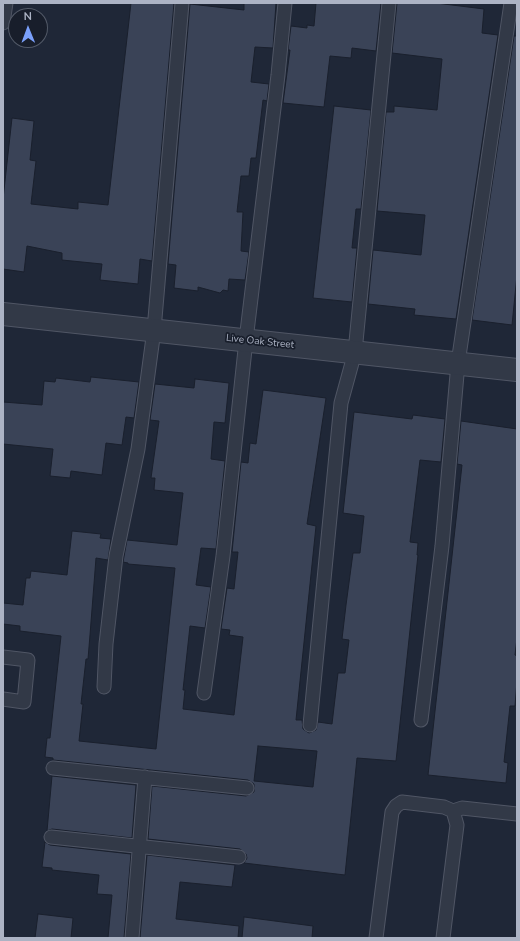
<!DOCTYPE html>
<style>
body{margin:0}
#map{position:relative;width:520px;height:941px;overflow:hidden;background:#1f2737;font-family:"Nunito Sans",sans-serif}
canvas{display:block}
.frame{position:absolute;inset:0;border:4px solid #acb3c4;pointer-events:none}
.north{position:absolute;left:8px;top:8px;width:40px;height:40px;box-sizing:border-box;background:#181e2b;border:1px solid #535a68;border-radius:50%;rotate:359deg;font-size:11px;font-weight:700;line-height:16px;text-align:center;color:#acb3c4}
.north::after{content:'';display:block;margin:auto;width:14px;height:18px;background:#7aa0fb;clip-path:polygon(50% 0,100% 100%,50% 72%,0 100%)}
</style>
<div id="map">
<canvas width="520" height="941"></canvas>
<div class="frame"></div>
<div class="north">N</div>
</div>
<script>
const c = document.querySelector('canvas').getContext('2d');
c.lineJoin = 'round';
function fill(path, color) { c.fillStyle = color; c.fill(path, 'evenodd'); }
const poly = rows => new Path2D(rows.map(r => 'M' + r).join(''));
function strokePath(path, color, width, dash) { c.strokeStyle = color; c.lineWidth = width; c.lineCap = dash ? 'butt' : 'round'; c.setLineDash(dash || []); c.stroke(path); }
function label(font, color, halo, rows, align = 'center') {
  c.font = font + ' "Nunito Sans",sans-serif'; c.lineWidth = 3.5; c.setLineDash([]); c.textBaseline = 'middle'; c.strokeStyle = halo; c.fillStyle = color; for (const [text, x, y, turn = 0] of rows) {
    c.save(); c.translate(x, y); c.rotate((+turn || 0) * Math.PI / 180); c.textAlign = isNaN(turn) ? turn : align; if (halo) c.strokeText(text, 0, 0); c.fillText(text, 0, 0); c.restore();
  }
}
const building = poly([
 [131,3,174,3,152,261,140,259,138,284,100,280,102,264,62,260,62,253,27,246,24,272,3,269,3,199,12,118,34,121,30,160,36,161,31,204,78,209,78,202,108,205,131,3],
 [244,3,276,3,273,48,255,47,251,82,269,84,267,101,263,100,256,158,251,158,249,176,241,176,237,212,243,212,241,251,249,252,245,280,229,279,228,291,223,290,220,293,198,287,198,291,174,288,176,265,168,264,190,4,244,10,244,3],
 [316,3,381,3,376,51,352,48,351,58,330,56,324,107,283,103,290,50,288,50,291,26,307,28,307,25,314,26,316,3],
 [397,3,436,3,484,9,482,33,498,35,456,319,414,315,415,309,368,304,373,250,421,255,425,215,377,211,386,112,394,112,394,106,437,110,442,59,392,53,397,3],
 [514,36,517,36,517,275,512,325,472,320,514,36],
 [334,106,371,110,361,209,356,209,352,248,357,248,352,302,313,298,334,106],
 [91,377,139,382,134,418,126,417,122,445,106,443,102,475,71,471,70,478,50,476,53,449,3,444,3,402,42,405,44,381,55,382,56,378,90,382,91,377],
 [195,379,229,383,225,423,214,422,211,459,225,461,216,549,201,548,196,585,211,587,205,628,190,626,183,690,185,690,183,709,234,715,243,637,229,635,230,630,221,629,227,588,234,589,238,552,232,552,241,462,248,463,250,443,256,444,263,390,326,398,307,524,316,526,296,720,302,720,303,729,309,733,316,730,318,722,332,724,338,673,345,673,349,640,342,639,346,605,353,553,360,553,364,516,343,513,354,412,412,419,413,415,445,419,441,462,420,460,410,542,418,543,417,555,418,555,396,761,357,758,345,875,244,863,247,858,246,854,240,849,148,839,152,786,246,796,254,792,254,784,248,780,53,760,53,758,45,757,47,738,50,738,61,636,20,631,20,626,3,624,3,603,23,605,26,578,30,578,31,571,67,575,72,531,101,534,100,538,111,539,108,560,96,558,90,635,88,659,86,659,81,704,83,704,79,741,156,749,175,568,128,564,128,563,123,562,127,540,177,545,183,493,154,490,155,478,151,478,159,421,150,420,155,384,194,388,195,379],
 [258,746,317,751,313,787,254,781,258,746],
 [461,421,517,429,517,638,515,655,517,656,517,681,515,706,510,706,504,762,508,763,506,783,428,775,462,465,457,464,461,421],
 [52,776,136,785,132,838,52,829,47,831,52,776],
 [45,842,50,845,131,854,124,938,108,938,112,895,97,894,99,875,52,870,52,868,42,867,45,842],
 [147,855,235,865,232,887,180,882,176,919,239,926,238,938,140,938,147,855],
 [38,914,73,918,71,938,35,938,38,914],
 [244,917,313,926,312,938,242,938,244,917]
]);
const lane = poly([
 [3,23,6,3],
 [3,657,28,660,24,702,3,699],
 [104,687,106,644,116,556,138,449,154,330,182,3],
 [204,693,223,556,246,340,278,75,285,3],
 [421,720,442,546,458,363,511,3],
 [310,725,341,403,355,352,389,3],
 [53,768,247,788],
 [453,811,462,808,517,814],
 [51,837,239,857],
 [132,938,145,777],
 [376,938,392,812,396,806,402,802,444,807,453,811,457,825,443,938]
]);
const street = poly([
 [3,314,517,370]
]);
const streetNames = [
 ["Live Oak Street",260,342,6]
];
fill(building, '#3a4357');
strokePath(building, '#1a202d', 1);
strokePath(lane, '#505665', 15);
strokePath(street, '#505665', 24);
strokePath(lane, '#323947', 13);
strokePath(street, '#323947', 22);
label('10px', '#acb3c4', '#181e2b', streetNames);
</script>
